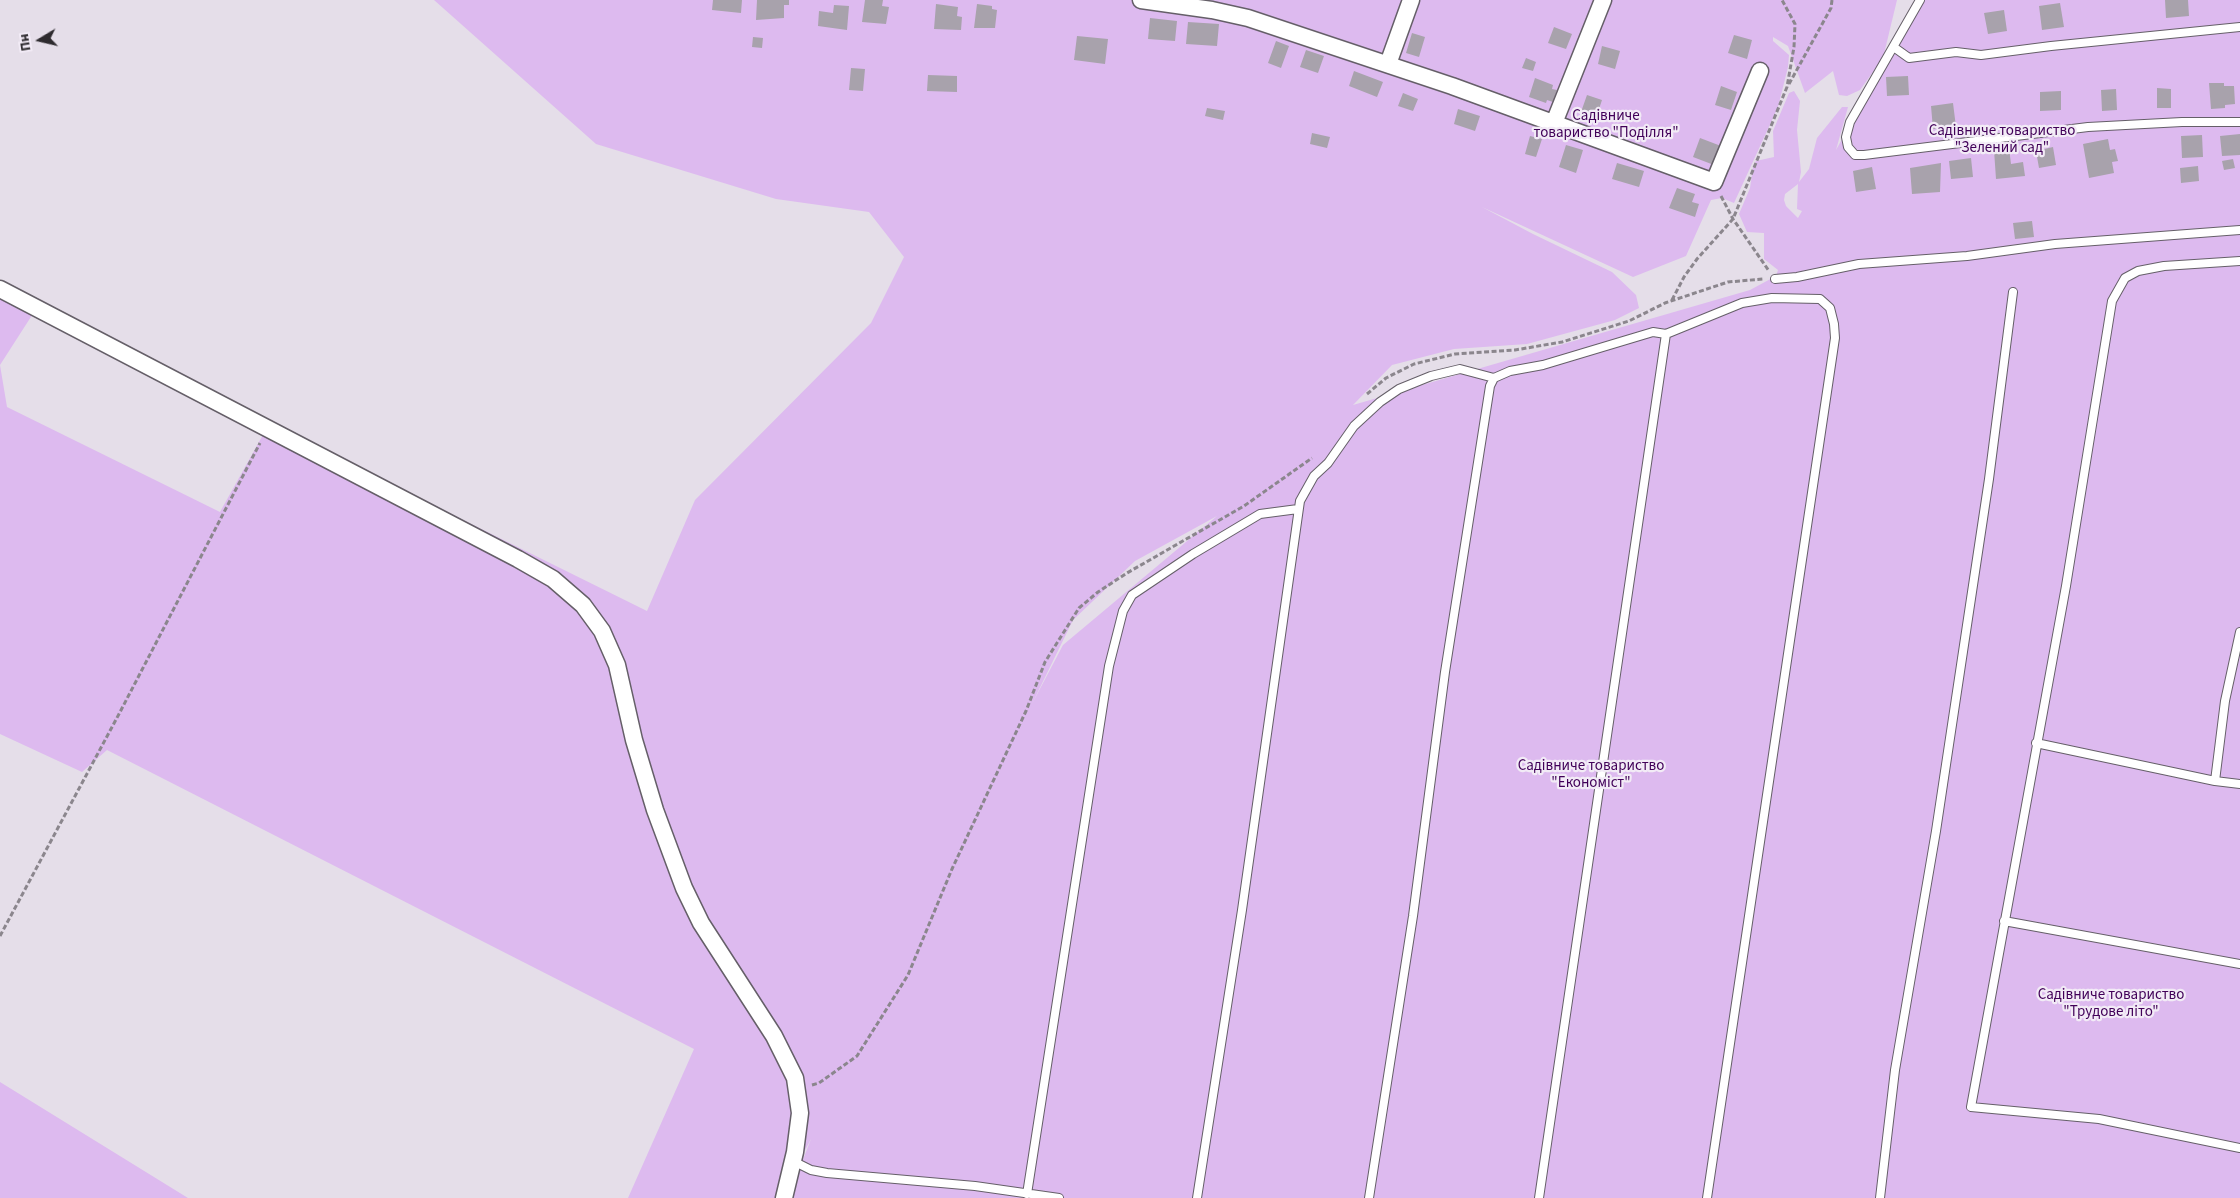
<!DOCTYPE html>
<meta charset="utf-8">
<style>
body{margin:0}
#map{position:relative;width:2240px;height:1198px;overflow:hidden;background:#e5dee9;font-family:"Source Sans 3",sans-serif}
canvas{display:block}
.north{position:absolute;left:15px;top:15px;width:50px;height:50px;-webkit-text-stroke:4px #f2ebf6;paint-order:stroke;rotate:261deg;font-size:14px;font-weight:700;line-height:20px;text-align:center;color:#2e2b2f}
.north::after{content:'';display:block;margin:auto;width:18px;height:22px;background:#2e2b2f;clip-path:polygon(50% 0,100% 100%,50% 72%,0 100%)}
</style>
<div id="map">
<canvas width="2240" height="1198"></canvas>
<div class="north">Пн</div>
</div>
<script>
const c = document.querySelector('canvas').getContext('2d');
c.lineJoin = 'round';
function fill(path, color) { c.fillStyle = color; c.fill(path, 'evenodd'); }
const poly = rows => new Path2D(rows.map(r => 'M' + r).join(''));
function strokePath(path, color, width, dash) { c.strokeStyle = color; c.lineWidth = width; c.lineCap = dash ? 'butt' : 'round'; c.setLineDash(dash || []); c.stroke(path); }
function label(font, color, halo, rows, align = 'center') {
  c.font = font + ' "Source Sans 3",sans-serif'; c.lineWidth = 4.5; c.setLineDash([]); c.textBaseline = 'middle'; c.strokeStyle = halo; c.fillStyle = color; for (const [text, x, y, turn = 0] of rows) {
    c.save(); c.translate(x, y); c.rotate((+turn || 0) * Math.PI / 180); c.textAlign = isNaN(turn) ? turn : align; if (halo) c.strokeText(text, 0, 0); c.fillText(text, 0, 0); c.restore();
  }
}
const green = poly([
 [434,0,1897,0,1883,58,1860,90,1847,96,1839,95,1833,71,1805,93,1788,46,1773,37,1773,41,1789,55,1788,67,1778,107,1734,203,1722,198,1711,200,1686,256,1633,277,1482,207,1533,234,1612,272,1636,295,1639,308,1615,320,1527,344,1454,349,1392,365,1353,405,1750,290,1776,276,1778,270,1764,259,1764,233,1747,232,1739,214,1750,188,1753,167,1756,161,1774,157,1773,131,1789,93,1794,91,1800,101,1797,130,1801,172,1799,182,1809,169,1817,138,1842,107,1848,107,1836,150,1919,0,2240,0,2240,1198,788,1198,811,1139,780,1198,628,1198,694,1049,107,750,82,772,0,734,0,291,36,309,0,365,7,407,220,512,269,424,647,611,695,500,871,323,904,257,869,212,776,199,596,144],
 [1798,184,1797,209,1802,211,1798,218,1786,206,1784,200,1785,194],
 [1217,516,1063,645,1032,704,1073,620,1135,561],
 [0,1082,188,1198,0,1198]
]);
const building = poly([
 [713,0,742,0,741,13,712,10],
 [757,0,789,0,789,5,784,5,784,18,756,20],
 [865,0,883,0,882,6,889,7,886,24,862,22],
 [2165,0,2188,0,2189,16,2166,18],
 [2060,3,2064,27,2042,30,2039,6],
 [936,4,958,7,957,16,962,17,961,30,934,29],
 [977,4,992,6,992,9,997,10,995,28,974,28],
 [834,5,849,6,847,30,818,26,819,11,833,13],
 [2004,10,2007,31,1988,34,1984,13],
 [1150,18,1177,21,1175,41,1148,39],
 [1188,22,1219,24,1217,46,1186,44],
 [1554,27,1572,34,1566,49,1548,43],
 [1412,33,1425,37,1419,57,1406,53],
 [1734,35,1752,40,1747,59,1728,53],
 [1077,36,1108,39,1105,64,1074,60],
 [753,37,763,38,762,48,752,47],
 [1276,41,1289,46,1281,68,1268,63],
 [1602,46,1620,51,1615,69,1598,64],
 [1306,50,1324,56,1318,73,1300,67],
 [1526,58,1536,62,1533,71,1522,68],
 [851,68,865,69,863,91,849,90],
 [1354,71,1383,82,1377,97,1349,86],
 [928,75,957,76,957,92,927,91],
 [1908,76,1909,95,1887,96,1886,77],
 [1535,78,1553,85,1552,89,1557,90,1553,102,1547,100,1546,103,1529,97],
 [2209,83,2224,83,2224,86,2234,86,2235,104,2225,105,2225,108,2211,109],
 [1721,86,1737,92,1731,110,1715,105],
 [2157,88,2171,89,2171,108,2157,108],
 [2116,89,2117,110,2102,111,2101,90],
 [2061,91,2061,110,2040,111,2040,92],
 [1403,93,1418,99,1413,111,1398,106],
 [1587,95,1602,100,1596,118,1581,112],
 [1953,103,1956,127,1933,129,1931,106],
 [1207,108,1225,111,1223,120,1205,116],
 [1458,109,1480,116,1475,131,1454,124],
 [1312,133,1330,137,1327,148,1310,144],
 [2240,134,2240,155,2222,156,2220,136],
 [2202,135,2203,157,2182,158,2181,136],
 [1530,136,1542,139,1536,157,1525,154],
 [1700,138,1721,146,1714,165,1693,157],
 [2108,139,2110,150,2115,149,2118,161,2112,162,2114,173,2089,178,2083,144],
 [1566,145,1583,150,1576,173,1559,167],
 [2053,147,2056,165,2039,168,2036,151],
 [2009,148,2011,164,2023,162,2025,176,1996,179,1994,150],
 [1971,158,1973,177,1951,179,1949,161],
 [2233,159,2235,168,2224,170,2222,161],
 [1617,163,1644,171,1639,187,1612,179],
 [1941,163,1940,192,1912,194,1910,168],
 [2198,166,2199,181,2181,183,2180,168],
 [1872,167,1876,189,1856,192,1853,171],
 [1677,188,1695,194,1692,202,1699,204,1695,217,1669,208],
 [2032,221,2034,237,2015,239,2013,223]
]);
const path = poly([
 [1789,84,1831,8,1832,0],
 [1721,196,1733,219,1769,271],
 [1672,300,1684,277,1697,259,1733,219,1787,87,1794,47,1795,24,1782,0],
 [1367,394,1386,378,1414,364,1455,354,1515,350,1562,342,1629,321,1665,303,1728,282,1763,279],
 [0,936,119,714,260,443],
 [812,1085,819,1083,857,1056,908,975,952,869,1026,711,1045,662,1079,608,1098,592,1127,573,1244,506,1312,458]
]);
const service = poly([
 [1920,0,1850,122,1846,137,1848,147,1855,155,1864,155,2088,127,2182,122,2240,122],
 [1895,48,1909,58,1956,52,1981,55,2051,46,2240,27],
 [2240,261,2164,266,2138,271,2125,278,2112,301,2066,586,1971,1107,2099,1119,2240,1148],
 [1775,279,1797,277,1859,264,1967,256,2055,244,2240,230],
 [2036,743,2215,781,2240,784],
 [2215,781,2225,701,2240,632],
 [2004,921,2240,964],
 [793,1161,811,1170,827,1173,975,1186,1059,1198],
 [1027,1194,1109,666,1123,611,1132,595,1193,554,1260,514,1298,509],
 [1197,1198,1242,910,1300,501,1314,476,1328,463,1354,426,1380,402,1399,389,1431,376,1460,369,1494,378],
 [1369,1198,1413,916,1445,672,1490,386,1494,378,1510,371,1543,365,1653,332,1666,334,1742,303,1772,298,1820,299,1830,308,1834,324,1835,338,1707,1198],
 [1539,1198,1666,334],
 [1880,1198,1895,1070,1936,831,1989,479,2013,292]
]);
const minor = poly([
 [1141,0,1212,10,1248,18,1452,86,1714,182,1760,71],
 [1388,64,1411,0],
 [1554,123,1603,0],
 [0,289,518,559,553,579,583,605,602,631,617,665,634,740,655,810,684,888,701,923,774,1036,795,1078,800,1113,795,1152,784,1198]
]);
const parkNames = [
 ["Садівниче",1606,117],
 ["товариство \"Поділля\"",1606,134],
 ["Садівниче товариство",2002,132],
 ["\"Зелений сад\"",2002,149],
 ["Садівниче товариство",1591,767],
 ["\"Економіст\"",1591,784],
 ["Садівниче товариство",2111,996],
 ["\"Трудове літо\"",2111,1013]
];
fill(green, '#ddbaef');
fill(building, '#a8a2ac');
strokePath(service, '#655f68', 10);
strokePath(minor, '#655f68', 19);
strokePath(path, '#8b868d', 3, [5, 2.5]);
strokePath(service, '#fff', 8);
strokePath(minor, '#fff', 16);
label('15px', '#410058', '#f2ebf6', parkNames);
</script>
